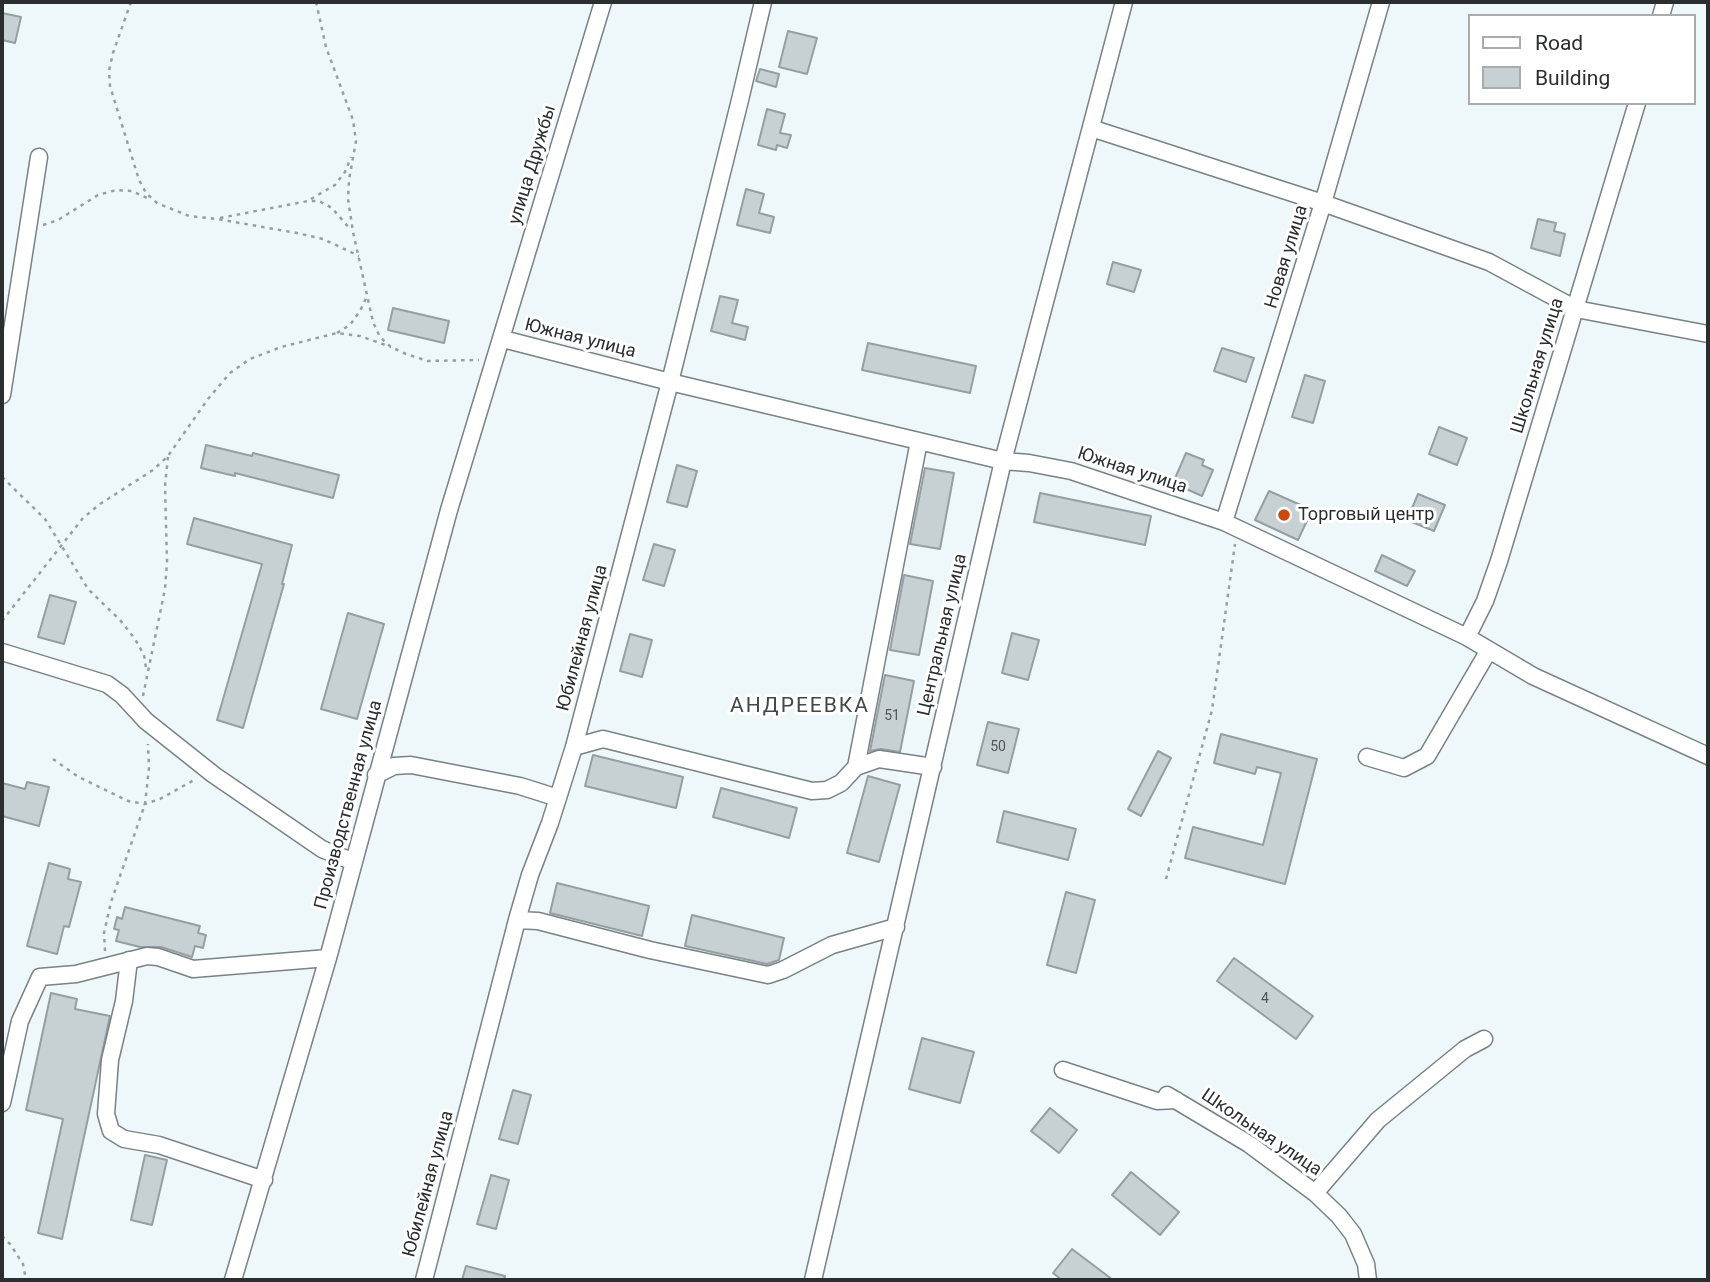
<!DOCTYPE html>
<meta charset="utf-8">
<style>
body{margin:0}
#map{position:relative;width:1710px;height:1282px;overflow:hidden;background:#eef8fb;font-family:Roboto,sans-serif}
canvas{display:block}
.frame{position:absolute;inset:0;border:4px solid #2a2e2f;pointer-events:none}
.legend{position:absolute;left:1468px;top:14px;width:228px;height:91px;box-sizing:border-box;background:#fff;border:2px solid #aaabac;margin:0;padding:9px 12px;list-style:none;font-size:21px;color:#2a2e2f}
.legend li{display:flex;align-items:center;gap:14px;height:35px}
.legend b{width:35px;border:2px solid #aaabac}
</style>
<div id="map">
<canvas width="1710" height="1282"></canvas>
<div class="frame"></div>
<ul class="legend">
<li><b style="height:9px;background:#fff"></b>Road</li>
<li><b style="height:19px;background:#c7d1d4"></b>Building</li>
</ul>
</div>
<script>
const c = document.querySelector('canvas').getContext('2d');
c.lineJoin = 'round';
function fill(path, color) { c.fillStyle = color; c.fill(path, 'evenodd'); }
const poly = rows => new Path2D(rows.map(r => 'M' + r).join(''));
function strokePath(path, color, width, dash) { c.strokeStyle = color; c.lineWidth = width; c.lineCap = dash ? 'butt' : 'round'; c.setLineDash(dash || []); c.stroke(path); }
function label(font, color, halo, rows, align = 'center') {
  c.font = font + ' Roboto,sans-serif'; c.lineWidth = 6; c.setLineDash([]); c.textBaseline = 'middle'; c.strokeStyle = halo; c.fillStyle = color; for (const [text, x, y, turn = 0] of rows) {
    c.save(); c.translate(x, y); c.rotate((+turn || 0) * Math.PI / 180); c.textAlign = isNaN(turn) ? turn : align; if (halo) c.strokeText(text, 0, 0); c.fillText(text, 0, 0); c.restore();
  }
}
const building = poly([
 [2,13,21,17,15,43,2,40,2,13],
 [788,31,817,38,807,74,779,67,788,31],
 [760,69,779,74,776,87,756,81,760,69],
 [767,109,785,114,780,133,791,135,787,148,777,145,776,150,758,145,767,109],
 [746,189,764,194,759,213,774,217,770,233,737,225,746,189],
 [1538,219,1556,223,1554,231,1565,234,1560,256,1531,248,1538,219],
 [1113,262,1141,270,1134,292,1107,284,1113,262],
 [720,296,738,300,732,323,748,327,745,340,711,331,720,296],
 [393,308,449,321,444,343,388,330,393,308],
 [868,343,976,366,970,393,862,370,868,343],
 [1222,348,1254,358,1246,382,1214,371,1222,348],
 [1305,375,1325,381,1313,423,1292,417,1305,375],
 [1439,427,1467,438,1457,465,1429,454,1439,427],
 [206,445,252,456,253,453,339,475,333,498,235,473,235,476,201,468,206,445],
 [1186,453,1204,460,1202,465,1213,470,1202,496,1173,483,1186,453],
 [677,465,697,471,687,507,667,502,677,465],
 [925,468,954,473,940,549,910,544,925,468],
 [1269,491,1312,510,1298,540,1255,520,1269,491],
 [1040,493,1151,516,1145,545,1034,522,1040,493],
 [1418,494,1445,505,1434,531,1407,520,1418,494],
 [194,518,292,545,282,584,284,584,243,728,217,720,262,564,187,544,194,518],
 [654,544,675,550,664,586,643,580,654,544],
 [1382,555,1415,571,1407,586,1375,571,1382,555],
 [904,575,933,581,919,655,890,650,904,575],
 [50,595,76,602,64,644,38,637,50,595],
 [348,613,384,624,357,719,321,709,348,613],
 [1012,633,1039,640,1028,680,1002,673,1012,633],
 [630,634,652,640,642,677,620,671,630,634],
 [885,675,914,681,900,752,881,749,870,751,885,675],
 [988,722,1019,729,1008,773,977,765,988,722],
 [1221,734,1317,759,1285,884,1185,858,1193,827,1263,845,1281,773,1257,767,1255,774,1214,763,1221,734],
 [1158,751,1171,758,1141,816,1128,809,1158,751],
 [593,755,683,777,676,808,585,786,593,755],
 [868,776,900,785,879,862,847,853,868,776],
 [27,782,49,787,39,826,2,816,2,783,25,789,27,782],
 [721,788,797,808,789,838,713,817,721,788],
 [1004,811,1076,829,1068,860,997,842,1004,811],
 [49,863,70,869,68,879,81,882,69,927,64,926,57,954,27,946,49,863],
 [557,883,649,906,642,936,550,913,557,883],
 [1066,892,1095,900,1076,973,1047,965,1066,892],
 [125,907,200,926,198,933,206,935,203,948,195,946,192,957,161,947,140,947,116,941,119,930,114,929,117,917,122,919,125,907],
 [692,915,784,938,779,960,767,964,685,946,692,915],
 [1234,958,1313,1016,1296,1039,1217,981,1234,958],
 [51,993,77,999,75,1009,110,1016,62,1239,38,1233,63,1119,26,1110,51,993],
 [922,1038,974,1052,960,1103,909,1089,922,1038],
 [513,1090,531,1095,518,1144,499,1139,513,1090],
 [1050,1108,1077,1130,1059,1153,1031,1131,1050,1108],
 [145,1155,167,1160,152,1225,131,1220,145,1155],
 [1131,1172,1179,1212,1160,1235,1112,1195,1131,1172],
 [491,1175,509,1180,496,1229,477,1224,491,1175],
 [1072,1249,1113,1280,1062,1280,1053,1273,1072,1249],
 [466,1266,505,1276,504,1280,462,1280,466,1266]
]);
const path = poly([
 [131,2,113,53,109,71,110,86,139,180,146,193,157,203,189,216,217,219,297,233,323,239,359,256],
 [316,2,326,47,353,120,356,141,349,180,348,199,353,232,373,322,380,337,391,347,406,354,428,361,479,360],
 [311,199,335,185,345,172,351,157],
 [220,218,308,201,319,201,332,208,351,230],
 [43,225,58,220,98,195,116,190,132,191,151,200],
 [337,333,350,325,360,311,367,296],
 [2,477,45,519,88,589,120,620,135,639,144,655,146,668],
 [2,621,83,518,100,504,153,470,168,456,208,399,230,373,250,359,281,347,337,333,360,336,391,347],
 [143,696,165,589,167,562,165,486,168,456],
 [53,759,77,776,128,801,145,804,160,799,194,780],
 [1166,879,1212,710,1235,544],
 [105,951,104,933,111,902,145,804,149,768,148,744],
 [2,1236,10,1244,23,1264,26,1280]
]);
const minor = poly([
 [1661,16,1665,2],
 [1091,128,1323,203,1489,262,1576,309,1708,334],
 [503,339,670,382,1003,461,1029,463,1071,471,1224,522,1467,637,1533,676,1708,756],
 [2,395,39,157],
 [1224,522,1323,203,1381,2],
 [1467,637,1485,601,1499,561,1637,103],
 [2,652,107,684,122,695,146,721,214,775,322,849,354,862],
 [574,747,603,739,812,791,827,790,841,783,856,767,879,759,933,767],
 [1367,757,1404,768,1427,756,1489,650],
 [856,767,919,441],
 [376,775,394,766,411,765,520,786,558,798],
 [517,920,538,921,650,950,768,975,783,970,832,945,896,927],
 [129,960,124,1001,110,1060,106,1114,111,1131,124,1139,159,1145,264,1180],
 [1063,1070,1157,1101,1176,1100],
 [1167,1095,1249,1144,1315,1193,1339,1216,1353,1234,1366,1264,1368,1280],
 [2,1103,20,1021,40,977,76,974,147,956,158,957,193,969,328,958],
 [1315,1193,1378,1120,1465,1049,1484,1039],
 [233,1280,328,958,449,510,603,2],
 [424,1280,517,920,530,875,550,823,574,747,670,382,740,100,763,2],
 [813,1280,1003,461,1124,2]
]);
const markers = [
 [1284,515,7,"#ce480d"]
];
const numberNames = [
 ["51",892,716],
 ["50",998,747],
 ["4",1265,999]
];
const streetNames = [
 ["улица Дружбы",533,165,-73],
 ["Новая улица",1287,257,-73],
 ["Южная улица",580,339,14],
 ["Школьная улица",1538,366,-73],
 ["Южная улица",1132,471,18],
 ["Центральная улица",943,635,-77],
 ["Юбилейная улица",583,638,-75],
 ["Производственная улица",349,805,-75],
 ["Школьная улица",1261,1133,34],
 ["Юбилейная улица",429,1184,-75]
];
const poiNames = [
 ["Торговый центр",1298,515]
];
const quarterNames = [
 ["АНДРЕЕВКА",800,707]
];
fill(building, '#c7d1d4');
strokePath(building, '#959fa2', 2);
strokePath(minor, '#798285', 19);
strokePath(path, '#979ea0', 2.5, [3.5, 5]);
strokePath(minor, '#fff', 16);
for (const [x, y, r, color] of markers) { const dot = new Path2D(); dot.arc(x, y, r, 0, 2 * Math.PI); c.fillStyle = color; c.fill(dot); strokePath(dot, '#fff', 2.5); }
label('14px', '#515758', null, numberNames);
label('18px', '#2a2e2f', '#fff', streetNames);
label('18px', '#2a2e2f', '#fff', poiNames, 'left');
c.letterSpacing = '2px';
label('21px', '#40484a', '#fff', quarterNames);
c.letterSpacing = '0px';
</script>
